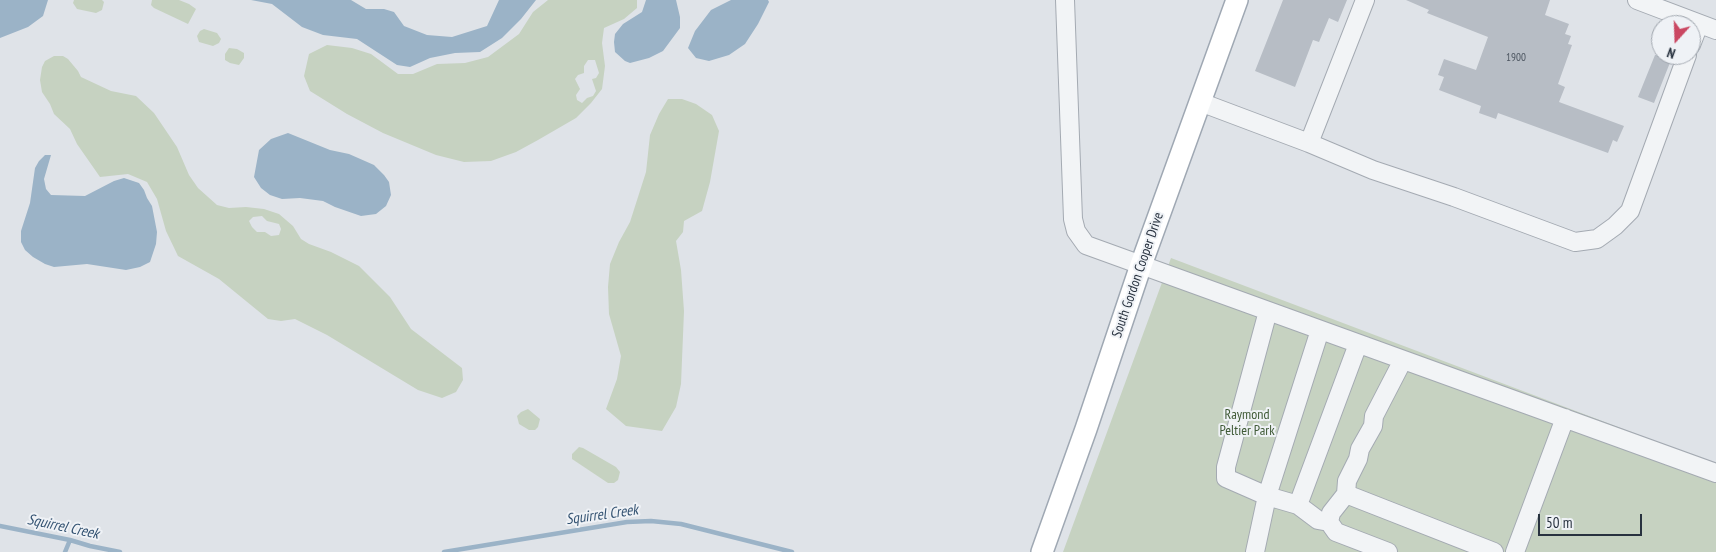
<!DOCTYPE html>
<style>
body{margin:0}
#map{position:relative;width:1716px;height:552px;overflow:hidden;background:#dfe3e8;font-family:"PT Sans Narrow",sans-serif}
canvas{display:block}
.north{position:absolute;left:1651px;top:15px;width:50px;height:50px;box-sizing:border-box;background:#eff2f6;border:1px solid #9fa5ad;border-radius:50%;rotate:200deg;font-size:14px;font-weight:700;line-height:20px;text-align:center;color:#28323f}
.north::after{content:'';display:block;margin:auto;width:18px;height:22px;background:#ca4762;clip-path:polygon(50% 0,100% 100%,50% 72%,0 100%)}
.scale{position:absolute;left:1538px;top:514px;width:104px;height:22px;box-sizing:border-box;border:2px solid #28323f;border-top:0;padding-left:6px;font-size:15px;line-height:18px;white-space:nowrap;color:#28323f;-webkit-text-stroke:4px #eff2f6;paint-order:stroke}
</style>
<div id="map">
<canvas width="1716" height="552"></canvas>
<div class="north">N</div>
<div class="scale">50 m</div>
</div>
<script>
const c = document.querySelector('canvas').getContext('2d');
c.lineJoin = 'round';
function fill(path, color) { c.fillStyle = color; c.fill(path, 'evenodd'); }
const poly = rows => new Path2D(rows.map(r => 'M' + r).join(''));
function strokePath(path, color, width, dash) { c.strokeStyle = color; c.lineWidth = width; c.lineCap = dash ? 'butt' : 'round'; c.setLineDash(dash || []); c.stroke(path); }
function label(font, color, halo, rows, align = 'center') {
  c.font = font + ' "PT Sans Narrow",sans-serif'; c.lineWidth = 4; c.setLineDash([]); c.textBaseline = 'middle'; c.strokeStyle = halo; c.fillStyle = color; for (const [text, x, y, turn = 0] of rows) {
    c.save(); c.translate(x, y); c.rotate((+turn || 0) * Math.PI / 180); c.textAlign = isNaN(turn) ? turn : align; if (halo) c.strokeText(text, 0, 0); c.fillText(text, 0, 0); c.restore();
  }
}
const green = poly([
 [74,0,102,0,104,2,102,10,96,13,77,9,73,3],
 [152,0,179,0,189,4,196,9,188,24,154,8,151,5],
 [548,0,637,0,637,8,624,19,604,28,602,43,605,66,602,89,591,103,576,118,538,140,516,152,491,161,464,162,436,155,383,133,347,114,310,91,304,76,309,54,327,45,352,48,371,54,398,74,413,74,437,64,465,63,488,57,519,34,533,12],
 [588,60,595,60,599,73,596,78,592,79,596,91,593,96,587,98,582,103,577,100,576,95,580,89,575,79,578,75,584,73,584,66],
 [204,29,217,33,221,39,219,43,213,46,199,42,197,36,200,31],
 [229,48,237,49,244,53,244,58,239,65,230,63,225,60,225,54],
 [54,56,63,56,68,59,78,71,81,77,111,91,136,96,154,113,177,147,189,175,198,188,217,205,229,208,246,207,264,209,279,214,293,226,301,239,309,244,331,252,359,266,390,297,411,329,462,368,463,380,456,392,442,398,418,390,327,335,295,319,281,321,268,319,219,279,178,256,166,231,157,199,147,182,128,174,100,177,77,144,70,129,54,114,50,104,42,92,40,80,42,67,45,61],
 [262,216,267,221,279,224,281,229,279,235,271,236,265,232,257,232,252,227,249,221,253,217],
 [668,99,682,99,696,104,712,115,719,131,710,182,702,211,684,221,683,232,676,241,681,270,684,311,681,384,676,407,662,431,626,426,606,409,617,379,621,356,609,314,608,287,610,264,619,242,630,222,646,172,650,135,659,114],
 [1171,258,1716,464,1716,552,1063,552],
 [528,409,540,419,538,427,535,430,529,430,519,424,517,416,521,412],
 [579,447,583,448,616,467,620,472,618,480,614,483,608,483,572,459,572,454]
]);
const water = poly([
 [0,0,48,0,43,16,28,27,0,38],
 [251,0,351,0,366,9,384,9,394,12,404,26,427,35,452,37,487,26,499,0,536,0,521,19,502,38,480,52,455,53,430,58,410,67,397,65,357,39,323,35,302,27,272,4],
 [646,0,676,0,680,17,680,28,663,51,649,58,630,63,625,61,615,52,614,42,615,34,623,24,642,12],
 [731,0,768,0,769,2,758,24,745,44,729,55,709,61,696,58,688,48,695,31,711,10],
 [288,133,330,150,349,154,374,165,384,175,389,182,391,195,386,206,376,214,361,216,335,207,323,201,300,198,282,199,270,195,261,188,254,177,259,150,271,139],
 [45,155,51,155,44,179,46,189,51,195,85,196,114,181,124,178,139,183,144,190,147,198,152,206,157,232,156,244,150,262,140,267,126,270,87,264,54,267,45,264,33,257,25,250,21,242,21,231,30,203,35,168,39,161]
]);
const stream = poly([
 [0,526,70,540,90,546,120,552],
 [65,552,70,540],
 [444,552,627,522,651,521,681,524,792,552]
]);
const building = poly([
 [1283,0,1347,0,1338,22,1329,18,1319,42,1313,40,1295,87,1255,71],
 [1406,0,1550,0,1545,15,1569,24,1565,34,1571,36,1568,44,1572,45,1558,84,1565,87,1559,102,1624,126,1617,142,1613,140,1608,153,1498,113,1496,119,1479,113,1481,106,1439,90,1444,77,1438,75,1444,59,1476,70,1488,37,1427,13,1429,10],
 [1655,55,1673,55,1654,103,1638,97]
]);
const minor = poly([
 [1065,0,1073,219,1076,231,1086,245,1716,473],
 [1637,0,1716,30],
 [1691,45,1699,24],
 [1200,102,1309,143,1365,0],
 [1309,143,1373,170,1454,197,1575,242,1597,239,1615,226,1630,211,1687,55],
 [1268,311,1226,467,1226,478,1267,496,1298,505,1318,520,1329,522,1336,532,1388,552],
 [1346,494,1494,552],
 [1298,505,1358,344],
 [1329,522,1331,513,1346,494,1347,481,1358,459,1360,449,1373,426,1374,416,1403,360],
 [1255,552,1267,496,1320,330],
 [1515,552,1565,418]
]);
const major = poly([
 [1042,552,1086,429,1141,265,1237,0]
]);
const numberNames = [
 ["1900",1516,58]
];
const streetNames = [
 ["South Gordon Cooper Drive",1138,275,-71]
];
const parkNames = [
 ["Raymond",1247,415],
 ["Peltier Park",1247,431]
];
const waterNames = [
 ["Squirrel Creek",602,515,-8],
 ["Squirrel Creek",63,527,12]
];
fill(green, '#c6d2c1');
fill(water, '#9bb3c7');
strokePath(stream, '#9bb3c7', 4.5);
fill(building, '#b7bdc5');
strokePath(minor, '#a4aab2', 20);
strokePath(major, '#9fa8b3', 24);
strokePath(minor, '#f2f4f6', 18);
strokePath(major, '#fff', 21);
label('11px', '#4c5560', null, numberNames);
label('14px', '#28323f', '#eff2f6', streetNames);
label('14px', '#3f5a36', '#eff2f6', parkNames);
label('italic 15px', '#345372', '#eff2f6', waterNames);
</script>
